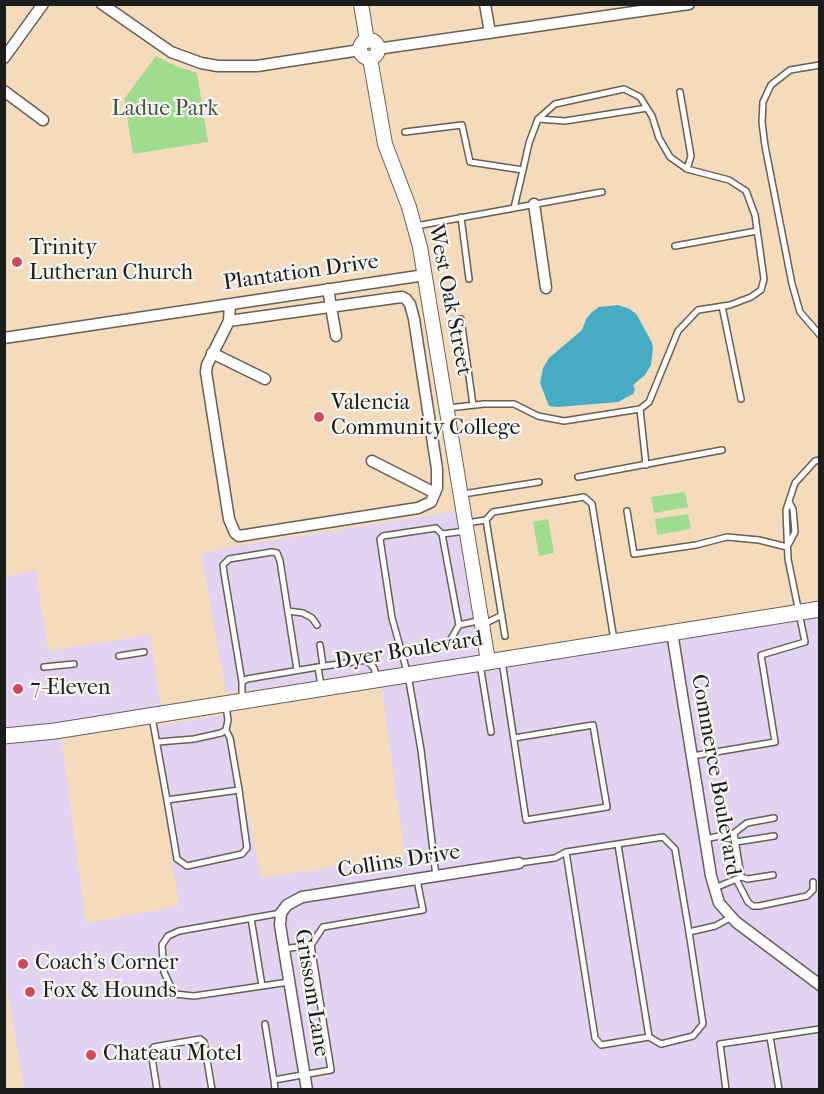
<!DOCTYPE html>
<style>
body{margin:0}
#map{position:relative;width:824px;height:1094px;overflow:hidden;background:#f3dbbc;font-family:"IM FELL French Canon",serif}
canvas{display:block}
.frame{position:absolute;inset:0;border:6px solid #1c1c1c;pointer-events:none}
</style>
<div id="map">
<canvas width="824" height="1094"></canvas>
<div class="frame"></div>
</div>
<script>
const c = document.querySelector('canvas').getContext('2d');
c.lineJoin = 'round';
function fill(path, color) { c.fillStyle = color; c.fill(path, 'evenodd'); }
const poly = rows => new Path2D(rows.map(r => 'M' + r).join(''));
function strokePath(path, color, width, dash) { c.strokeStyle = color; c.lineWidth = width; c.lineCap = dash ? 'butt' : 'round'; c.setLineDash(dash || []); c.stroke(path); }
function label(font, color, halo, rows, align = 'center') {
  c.font = font + ' "IM FELL French Canon",serif'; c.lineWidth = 4.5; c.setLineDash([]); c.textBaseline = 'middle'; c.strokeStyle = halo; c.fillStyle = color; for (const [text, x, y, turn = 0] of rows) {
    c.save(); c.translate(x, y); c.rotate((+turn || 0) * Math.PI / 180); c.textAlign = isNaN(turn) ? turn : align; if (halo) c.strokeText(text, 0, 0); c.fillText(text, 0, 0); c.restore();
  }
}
const built = poly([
 [458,511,482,657,326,682,226,693,201,554,231,547],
 [36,570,48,651,150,635,161,709,5,731,4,577],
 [819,614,819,1089,24,1089,5,976,4,741,61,735,86,923,179,906,152,727,227,714,261,878,405,856,381,684]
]);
const green = poly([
 [156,56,176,66,197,73,208,142,133,154,124,99],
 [685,492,688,507,654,513,651,497],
 [688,514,691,529,657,535,655,519],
 [548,519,554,553,539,556,533,522]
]);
const water = poly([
 [618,305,630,309,637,315,652,343,653,349,651,365,645,375,633,385,635,390,633,394,618,402,558,407,549,406,540,383,543,368,549,358,582,330,586,319,592,312,599,307]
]);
const service = poly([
 [820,65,790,70,771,85,763,102,762,122,765,146,792,284,800,312,820,335],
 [680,92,691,156,687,169],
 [538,119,565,121,647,108],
 [405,132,462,125,470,162,523,170,529,143,538,119,555,104,624,89,640,97,652,116,659,138,670,157,687,169,729,180,746,191,755,215,764,279,761,290,751,297,730,305,698,310,678,331,649,402,640,409,564,421,538,416,514,404,484,404,448,408],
 [514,208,523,170],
 [461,217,469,279],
 [416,226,602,192],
 [675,246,757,231],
 [722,306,741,399],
 [461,319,473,405],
 [640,409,646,465],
 [578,477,722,450],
 [463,494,539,482],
 [627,511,634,554,696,545,727,537,759,540,787,547,795,532,793,509,789,502],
 [467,523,486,520],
 [442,534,459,625,482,620],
 [288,611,303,613,312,618,317,625],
 [484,624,502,615],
 [505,636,486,520,493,512,584,497,592,504,614,640],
 [320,645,323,666],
 [402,653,445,645,451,639,459,625],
 [119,656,144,652],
 [502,661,526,820,607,807,593,725,514,738],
 [480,664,491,732],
 [44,667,74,664],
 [242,682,224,573,223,565,229,559,272,552,277,553,280,561,297,670],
 [321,686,318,667,367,660,374,668,377,678],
 [242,699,242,682,247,679,318,667],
 [152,717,167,800,239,790,230,738,226,730,228,720,226,706],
 [158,742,194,739,221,733,226,730],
 [692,756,775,742,761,655,805,642,788,559,786,510,795,483,815,461,820,460],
 [167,800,177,859,187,866,242,854,247,848,239,790],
 [734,833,747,823,774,818],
 [705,839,734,833,741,877,715,888],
 [736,842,774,836],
 [566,852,595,1038,601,1045,649,1037,618,845],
 [519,863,555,858,566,852,663,837,675,849,689,932,715,926,732,917],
 [436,876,421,750,408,675,392,618,380,539,383,536,436,528,442,534,466,531],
 [741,877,748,879,773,875],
 [736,879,748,902,753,906,759,906,807,896,813,890,813,882],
 [281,913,179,931,168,936,162,945,164,972,174,994,194,996,289,982],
 [251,918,262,986],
 [311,945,323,927,423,910,417,880],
 [265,1024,274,1080],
 [649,1037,661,1044,693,1036,703,1024,689,932],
 [770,1037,779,1090],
 [157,1090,151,1051,154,1047,200,1039,204,1042,212,1090],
 [275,1090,274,1080,331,1070,311,945,284,949],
 [726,1090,720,1044,820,1029]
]);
const minor = poly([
 [102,4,171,52,201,63,218,66,257,66,360,50],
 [485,4,490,33],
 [377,49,689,4],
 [4,58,43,4],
 [4,91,43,120],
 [534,204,546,288],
 [328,289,336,336],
 [229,321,394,298,402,297,406,299,410,304,414,319,437,469,437,488,431,502,418,508,239,536,235,533,229,519,206,372,207,365,229,321,230,304],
 [4,338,425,275],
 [212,353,265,379],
 [372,461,435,493],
 [672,632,711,876,719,903,736,922,820,985],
 [307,1090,280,925,281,913,287,905,302,897,519,863]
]);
const tertiary = poly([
 [361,4,367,41],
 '360 49a9 9 0 1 1 18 0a9 9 0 1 1-18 0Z',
 [370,58,385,144,409,207,420,247,488,661]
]);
const secondary = poly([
 [4,736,55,731,820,609]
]);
const markers = [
 [17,262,6,"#d1495b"],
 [319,417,6,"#d1495b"],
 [18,689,6,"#d1495b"],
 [23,964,6,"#d1495b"],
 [30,992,6,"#d1495b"],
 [91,1055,6,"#d1495b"]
];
const parkNames = [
 ["Ladue Park",165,110]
];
const poiNames = [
 ["Trinity",29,249],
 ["Lutheran Church",29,274],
 ["Valencia",331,404],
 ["Community College",331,429],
 ["7-Eleven",30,689],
 ["Coach's Corner",35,964],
 ["Fox & Hounds",42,992],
 ["Chateau Motel",103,1055]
];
const streetNames = [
 ["Plantation Drive",301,273,-8],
 ["West Oak Street",449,300,79],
 ["Dyer Boulevard",409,651,-9],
 ["Commerce Boulevard",715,775,80],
 ["Collins Drive",399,862,-9],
 ["Grissom Lane",311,993,81]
];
fill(built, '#e3d3f2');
fill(green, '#a0db8e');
fill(water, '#46acc6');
strokePath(service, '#675f54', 8);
strokePath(minor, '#675f54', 13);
strokePath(tertiary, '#675f54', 16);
strokePath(secondary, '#675f54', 17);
strokePath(service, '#fff', 5);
strokePath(minor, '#fff', 10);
strokePath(tertiary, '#fff', 14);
strokePath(secondary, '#fff', 15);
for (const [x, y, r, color] of markers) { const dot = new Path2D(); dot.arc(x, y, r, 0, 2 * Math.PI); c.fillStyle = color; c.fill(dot); strokePath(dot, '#f6f6f2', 2); }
label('22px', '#44553e', '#f6f6f2', parkNames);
label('22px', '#1c1c1c', '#f6f6f2', poiNames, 'left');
label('22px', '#1c1c1c', '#f6f6f2', streetNames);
</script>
